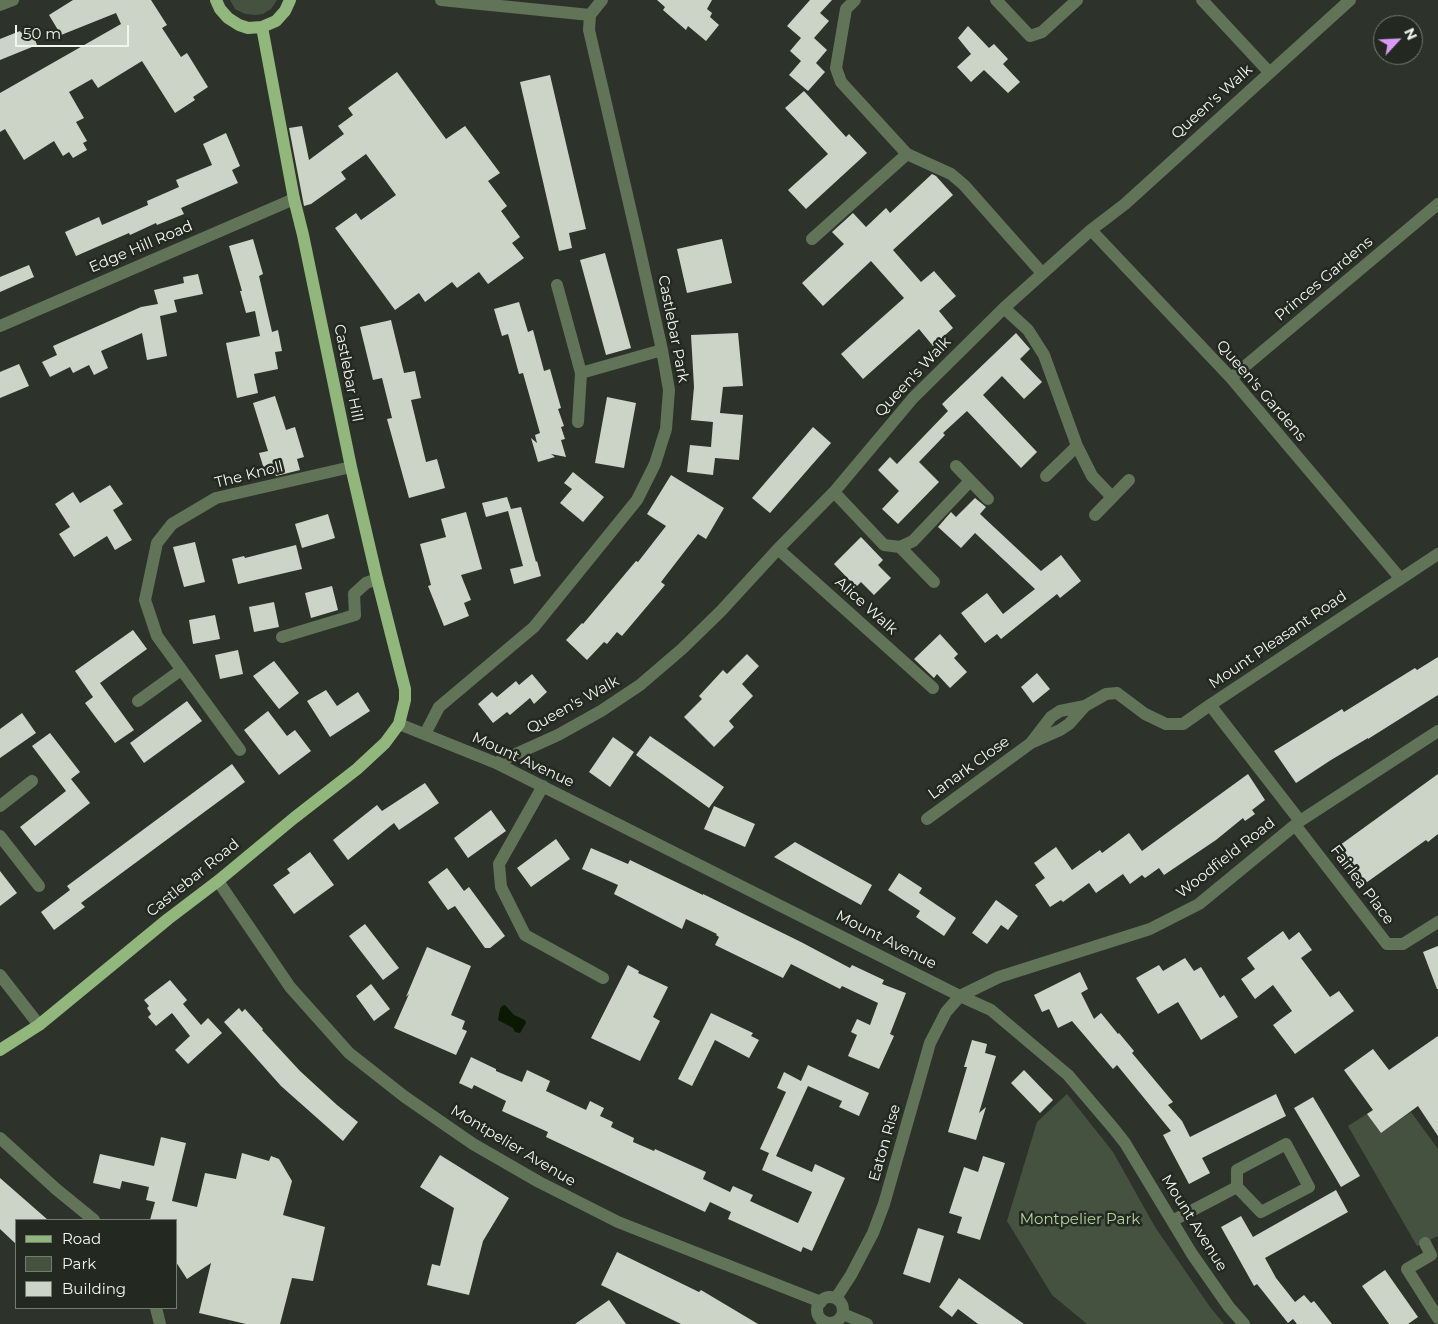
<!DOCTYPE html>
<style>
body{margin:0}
#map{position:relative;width:1438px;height:1324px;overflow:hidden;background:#2d332a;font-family:Montserrat,sans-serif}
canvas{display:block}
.legend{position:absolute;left:15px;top:1219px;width:162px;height:90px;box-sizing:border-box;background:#232920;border:1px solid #757b73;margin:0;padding:6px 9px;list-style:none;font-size:15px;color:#f1f5ef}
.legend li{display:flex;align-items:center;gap:10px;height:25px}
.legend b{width:25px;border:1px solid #757b73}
.north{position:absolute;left:1373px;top:15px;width:50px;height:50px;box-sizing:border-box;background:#232920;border:1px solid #757b73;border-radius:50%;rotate:65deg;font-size:14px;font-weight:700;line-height:20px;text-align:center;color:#f1f5ef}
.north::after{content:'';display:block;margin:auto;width:18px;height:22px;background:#d99af7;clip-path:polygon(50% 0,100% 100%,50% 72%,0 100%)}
.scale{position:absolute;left:15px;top:25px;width:114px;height:22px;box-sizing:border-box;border:2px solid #f1f5ef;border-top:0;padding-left:6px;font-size:15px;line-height:18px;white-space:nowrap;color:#f1f5ef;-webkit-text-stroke:4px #232920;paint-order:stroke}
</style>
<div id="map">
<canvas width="1438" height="1324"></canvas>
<ul class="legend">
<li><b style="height:6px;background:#92b77c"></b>Road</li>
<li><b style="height:14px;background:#465240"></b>Park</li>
<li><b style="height:14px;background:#ccd4c8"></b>Building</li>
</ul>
<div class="north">N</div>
<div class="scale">50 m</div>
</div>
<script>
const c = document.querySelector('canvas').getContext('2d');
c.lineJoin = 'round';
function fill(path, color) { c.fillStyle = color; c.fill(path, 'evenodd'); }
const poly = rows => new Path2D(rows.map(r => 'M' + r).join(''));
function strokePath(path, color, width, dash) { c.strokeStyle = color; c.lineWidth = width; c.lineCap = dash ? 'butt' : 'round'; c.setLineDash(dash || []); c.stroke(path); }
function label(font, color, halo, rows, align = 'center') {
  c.font = font + ' Montserrat,sans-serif'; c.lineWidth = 5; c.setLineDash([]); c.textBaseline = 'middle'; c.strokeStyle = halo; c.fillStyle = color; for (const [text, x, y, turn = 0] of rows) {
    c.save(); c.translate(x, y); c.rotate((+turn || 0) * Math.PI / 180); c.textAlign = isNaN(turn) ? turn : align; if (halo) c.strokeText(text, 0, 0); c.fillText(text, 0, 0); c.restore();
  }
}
const green = poly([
 [230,0,277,0,271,9,263,14,255,15,245,14,235,9],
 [1067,1094,1113,1152,1155,1227,1210,1307,1224,1324,1087,1324,1052,1295,1007,1221,1037,1122],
 [1411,1112,1438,1149,1438,1236,1417,1246,1348,1126,1367,1114,1381,1133]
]);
const water = poly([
 [505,1005,514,1015,525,1020,526,1023,520,1033,515,1032,513,1028,498,1020,500,1009,502,1006]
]);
const building = poly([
 [73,0,151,0,167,25,162,28,181,57,187,53,208,87,193,97,195,100,175,113,142,61,98,88,92,79,69,92,84,118,76,122,87,141,83,143,87,150,73,158,69,152,63,156,54,141,24,160,5,129,0,132,0,93,121,24,116,13,61,35,49,15],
 [657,0,712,0,707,9,712,13,710,17,719,25,706,41,688,26,686,30,671,17,663,10,665,7],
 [810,0,832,0,820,13,829,21,814,38,827,50,816,63,825,72,808,91,789,75,801,61,790,51,801,38,787,26],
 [968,26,989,48,994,44,1008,59,1003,64,1020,82,1008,93,984,70,971,82,957,67,971,54,958,38],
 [30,27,37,45,0,60,0,39],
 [397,72,446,139,465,126,500,173,488,181,507,206,501,211,520,237,512,243,524,258,488,284,479,272,457,288,452,282,425,302,419,293,395,310,335,228,356,213,361,220,396,195,366,154,341,172,346,179,311,204,304,206,289,128,302,126,309,160,344,134,338,126,353,115,348,108],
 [550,75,586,229,569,233,572,248,559,251,520,82],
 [804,91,846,137,849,134,867,153,806,209,788,190,828,154,785,108],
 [226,133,240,166,232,170,238,183,181,208,184,214,157,225,156,223,130,235,129,233,76,256,65,232,99,217,102,225,148,205,147,201,179,187,176,180,212,165,203,144],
 [932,174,936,176,953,195,893,250,921,282,934,271,956,296,939,311,953,328,933,346,919,329,863,379,841,354,904,298,871,261,823,306,802,283,844,244,832,232,853,213,866,227,886,208,890,213],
 [253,239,263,274,259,276,272,332,278,330,282,351,275,352,278,369,254,374,258,393,237,398,226,343,260,336,255,311,246,313,240,291,242,291,229,246],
 [722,239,732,283,687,293,677,249],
 [605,253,631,348,606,355,580,260],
 [29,265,34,277,0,292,0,277],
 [198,274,203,294,174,300,177,312,160,316,167,356,147,360,142,333,101,351,108,368,94,375,89,365,73,373,70,367,50,377,42,362,57,355,53,346,141,307,158,304,154,290,184,283,183,277],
 [519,302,528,332,533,330,544,371,550,369,561,408,558,409,564,426,561,427,565,439,561,440,566,457,551,454,555,457,538,462,531,438,537,443,535,435,540,433,523,373,519,374,508,334,502,336,494,309],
 [391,320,404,373,415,371,421,398,411,400,426,462,437,459,445,488,409,498,387,419,392,418,382,378,373,380,360,327],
 [738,333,743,386,723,387,720,413,743,415,739,460,715,458,713,475,687,472,690,445,711,447,713,422,691,420,694,387,691,335],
 [1016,333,1030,349,1020,359,1042,382,1024,399,1002,376,983,395,1037,452,1021,468,967,411,943,433,945,435,919,462,939,482,898,524,882,509,899,491,878,470,890,457,897,464,948,411,942,404],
 [19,364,29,386,0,398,0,372],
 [275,396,286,430,295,427,304,457,297,459,300,470,276,476,274,470,265,472,259,453,268,451,253,403],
 [607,397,636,403,624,468,595,463],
 [813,427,831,443,770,513,752,498],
 [573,472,604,497,583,522,560,503,572,489,564,483],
 [671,475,724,508,706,539,698,534,661,582,665,585,622,636,617,632,607,644,604,642,587,660,566,640,582,623,583,624,636,561,638,562,666,526,647,514],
 [110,485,123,504,113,510,132,540,115,550,107,536,74,557,59,534,70,527,55,504,73,492,80,503],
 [507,497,511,509,521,507,536,562,537,561,541,576,514,584,510,569,523,566,508,511,486,517,482,503],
 [975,498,986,507,980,514,1041,571,1061,555,1081,581,1060,598,1057,594,1001,639,997,634,985,643,961,613,987,593,1003,614,1035,589,975,533,961,548,938,527,951,512,956,517],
 [466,512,482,569,461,575,471,600,464,603,469,616,444,626,428,586,431,585,420,544,446,537,441,519],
 [328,514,335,538,302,548,295,524],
 [861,537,883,560,878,565,891,578,874,595,861,582,856,587,834,564],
 [195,542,205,582,184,587,173,547],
 [296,545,302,569,238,584,232,559,244,556,245,558],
 [332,586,338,610,311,618,305,593],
 [274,602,279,627,254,632,249,607],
 [215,615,220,639,193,644,189,620],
 [133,630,147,649,100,683,134,730,115,743,85,703,93,697,75,671],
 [940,634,958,654,954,658,967,672,950,688,937,674,934,678,914,659],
 [238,650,243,674,220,679,215,655],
 [747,654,759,666,742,684,753,696,729,721,734,727,714,747,684,717,702,699,699,696,723,670,727,674],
 [1438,657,1438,695,1368,739,1368,738,1331,760,1296,783,1274,751,1342,709,1344,712,1415,668,1417,670],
 [274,661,299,693,279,709,253,676],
 [1037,673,1050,689,1033,703,1021,687],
 [532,674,547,692,534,704,530,698,510,715,507,712,493,723,478,704,492,692,497,697,516,681,519,685],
 [326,690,337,706,358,692,370,711,330,737,307,701],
 [187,701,202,721,144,763,130,743],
 [268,711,287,736,295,730,311,751,279,775,244,730],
 [22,713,36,733,0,758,0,729],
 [50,733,80,772,71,779,90,803,35,846,20,827,66,791,32,746],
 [650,736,724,787,709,808,636,755],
 [613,737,634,752,610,787,589,772],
 [232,764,245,782,81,903,85,907,54,930,41,912,70,890,67,886],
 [1248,774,1265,800,1252,810,1255,814,1245,821,1243,818,1216,840,1164,875,1159,868,1145,878,1142,875,1130,884,1123,874,1096,893,1089,883,1063,902,1061,900,1050,907,1035,885,1045,878,1034,863,1056,847,1072,870,1100,850,1102,853,1129,833,1142,851],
 [1438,774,1438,834,1428,842,1426,840,1363,885,1336,848],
 [425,783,439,803,399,830,394,823,348,860,333,840,377,805,382,811],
 [714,806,755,824,745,847,704,829],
 [491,810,506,831,468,858,454,838],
 [556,839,570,859,531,887,517,868],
 [795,842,872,885,861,905,774,857],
 [591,848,628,864,630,860,703,895,703,894,801,942,850,968,852,965,884,980,882,984,906,993,890,1034,894,1036,879,1069,848,1056,857,1035,851,1032,857,1019,870,1025,878,1003,842,986,840,989,791,964,783,978,715,945,719,937,716,935,717,934,686,919,682,929,614,894,618,885,582,869],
 [310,852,334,885,294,914,273,885,290,873,287,869],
 [447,868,464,891,469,887,505,936,490,948,485,948,455,906,448,910,428,882],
 [0,871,17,893,0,906],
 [899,873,922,888,919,893,956,918,944,936,916,917,920,911,888,890],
 [996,900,1018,916,1008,930,1001,925,987,944,972,933],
 [365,924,399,968,383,980,349,936],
 [1283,931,1289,940,1299,932,1312,950,1301,958,1330,997,1339,991,1354,1011,1295,1054,1273,1025,1292,1011,1273,985,1255,999,1241,979,1255,969,1247,958],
 [1438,946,1438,989,1437,989,1423,952],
 [427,947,471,966,451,1015,465,1021,462,1029,467,1031,456,1055,394,1028,409,994,406,997],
 [1185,958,1194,971,1201,967,1220,998,1224,995,1238,1017,1201,1040,1178,1002,1158,1014,1136,978,1159,965,1163,971],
 [628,965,639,971,638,973,668,987,653,1017,660,1021,640,1061,591,1038],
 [1080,972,1088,989,1081,993,1094,1019,1101,1013,1118,1034,1119,1033,1134,1051,1132,1053,1173,1102,1168,1105,1182,1121,1190,1137,1276,1094,1286,1116,1202,1158,1210,1173,1189,1184,1163,1135,1171,1131,1117,1065,1113,1069,1072,1021,1058,1028,1049,1009,1042,1012,1034,995],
 [170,980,187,1000,183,1004,201,1025,208,1018,222,1033,188,1064,175,1050,190,1036,172,1013,156,1026,148,1017,151,1014,147,1008,149,1006,144,1000],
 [371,984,390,1009,374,1021,356,996],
 [239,1008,242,1012,245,1009,263,1029,262,1030,300,1071,337,1105,358,1122,343,1141,281,1086,224,1022],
 [711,1013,753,1033,751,1036,759,1040,749,1058,715,1040,692,1086,678,1079],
 [1438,1036,1438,1136,1418,1106,1381,1133,1367,1114,1373,1110,1344,1070,1373,1049,1389,1070],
 [972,1040,987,1044,985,1053,996,1056,979,1113,986,1107,976,1140,948,1132,967,1067,964,1067],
 [471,1057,496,1069,496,1071,522,1082,527,1070,550,1081,546,1091,586,1110,590,1101,604,1108,600,1116,613,1122,611,1127,634,1138,633,1142,654,1151,655,1149,706,1172,703,1179,730,1192,733,1186,753,1195,750,1201,798,1223,812,1192,762,1170,769,1153,760,1149,786,1092,777,1088,784,1072,801,1081,808,1065,869,1093,859,1116,839,1107,842,1101,808,1086,776,1156,812,1172,815,1164,845,1178,812,1251,803,1247,801,1252,728,1219,731,1212,710,1202,705,1212,546,1137,548,1132,502,1111,506,1101,474,1085,472,1089,459,1083],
 [1024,1070,1053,1100,1040,1113,1011,1083],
 [1313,1097,1360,1176,1341,1187,1294,1108],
 [161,1137,186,1143,172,1201,197,1207,205,1173,236,1179,242,1153,269,1161,271,1156,279,1159,292,1181,283,1215,325,1227,313,1281,292,1278,280,1324,246,1324,199,1313,211,1263,187,1279,176,1262,176,1220,150,1220,155,1202,146,1200,149,1187,122,1181,120,1189,93,1183,100,1154,154,1166],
 [440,1155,509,1198,483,1241,469,1295,427,1285,432,1264,440,1266,454,1208,420,1187],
 [983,1156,1005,1163,980,1240,957,1233,962,1217,949,1213,964,1167,978,1172],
 [0,1178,48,1220,16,1220,16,1244,0,1229],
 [1336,1190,1348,1212,1265,1258,1276,1278,1295,1302,1304,1295,1311,1303,1314,1301,1332,1324,1297,1324,1293,1319,1288,1323,1257,1284,1254,1286,1221,1227,1241,1216,1253,1237],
 [918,1228,944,1236,930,1283,903,1274],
 [617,1252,699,1292,701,1290,758,1324,681,1324,601,1285],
 [1385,1270,1418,1317,1408,1324,1389,1324,1362,1286],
 [959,1278,1024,1324,978,1324,958,1309,952,1317,939,1307],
 [609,1300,626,1324,575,1324]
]);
const minor = poly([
 [441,0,590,15],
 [855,0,846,9,836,68,841,82,907,154,951,174,964,185,1042,273],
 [996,0,1030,36,1042,32,1077,0],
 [1202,0,1269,72],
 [0,5,13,0],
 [1091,230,1231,378,1400,578],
 [812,239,907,154],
 [557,285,581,373,578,422],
 [1004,308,1028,330,1044,355,1077,446,1092,476,1112,497],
 [0,326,294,199],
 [581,373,662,350],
 [1231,378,1438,204],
 [956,466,988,499],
 [1046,476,1077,446],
 [834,492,884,545,900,547,913,541,970,481],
 [1095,515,1129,480],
 [900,547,934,582],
 [778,549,933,688],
 [282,637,355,615,354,594,366,583,377,579],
 [138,701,181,670],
 [399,724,496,763,960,996,991,1010,1068,1075,1114,1129,1125,1143,1192,1254,1229,1307,1244,1324],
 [425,734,439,707,534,627,637,500,655,464,666,429,669,390,662,350,638,242,589,30,590,15,602,0],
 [1033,742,1060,730,1069,724,1085,706],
 [240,750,157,636,145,600,157,543,172,524,216,498,351,467],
 [496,763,558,735,601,711,640,685,682,649,721,611,778,549,834,492,913,398,1004,308,1091,230,1125,204,1350,0],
 [543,786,499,864,501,887,525,935,603,978],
 [0,806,32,781],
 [927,819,1031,743,1051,717,1060,711,1085,706,1106,694,1117,693,1145,714,1166,724,1183,724,1210,705],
 [1300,821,1210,705,1438,554],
 [1295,825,1387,944,1403,944,1438,922],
 [0,836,39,886],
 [218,881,290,987,349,1053,405,1097,473,1144,539,1182,618,1222,821,1302],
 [0,975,39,1025],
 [0,1138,56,1189,94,1220],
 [1172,1221,1237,1187,1261,1212,1309,1187,1286,1144,1237,1170,1237,1187],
 [1425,1243,1431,1255,1407,1269,1438,1318],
 '817 1310a13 13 0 1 1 26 0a13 13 0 1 1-26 0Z',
 [836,1298,851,1275,873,1233,884,1204,930,1043,946,1012,960,996,999,977,1150,929,1199,904,1300,821,1438,731],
 [156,1308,160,1324],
 [843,1314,867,1324]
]);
const major = poly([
 [216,0,220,9,228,18,239,25,248,28,262,27,276,21,285,11,290,0],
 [0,1050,39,1025,168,919,218,881,294,818,357,769,385,743,399,724,405,700,405,689,377,579,351,467,303,235,294,199,262,27]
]);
const streetNames = [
 ["Queen's Walk",1212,102,-42],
 ["Edge Hill Road",141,247,-23],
 ["Princes Gardens",1324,279,-40],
 ["Castlebar Park",673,329,79],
 ["Castlebar Hill",348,373,79],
 ["Queen's Walk",913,377,-47],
 ["Queen's Gardens",1261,391,49],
 ["The Knoll",249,475,-14],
 ["Alice Walk",866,606,42],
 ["Mount Pleasant Road",1278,640,-34],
 ["Queen's Walk",573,705,-29],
 ["Mount Avenue",523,760,25],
 ["Lanark Close",969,768,-36],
 ["Woodfield Road",1226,858,-38],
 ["Castlebar Road",193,878,-39],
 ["Fairlea Place",1362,885,53],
 ["Mount Avenue",886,940,27],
 ["Eaton Rise",885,1143,-74],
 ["Montpelier Avenue",513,1146,31],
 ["Mount Avenue",1194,1223,58]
];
const parkNames = [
 ["Montpelier Park",1080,1220]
];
fill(green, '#465240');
fill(water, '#0b1903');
fill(building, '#ccd4c8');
strokePath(minor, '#627458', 12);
strokePath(major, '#92b77c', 12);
label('15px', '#f1f5ef', '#232920', streetNames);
label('15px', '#b3d3a0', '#232920', parkNames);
</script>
